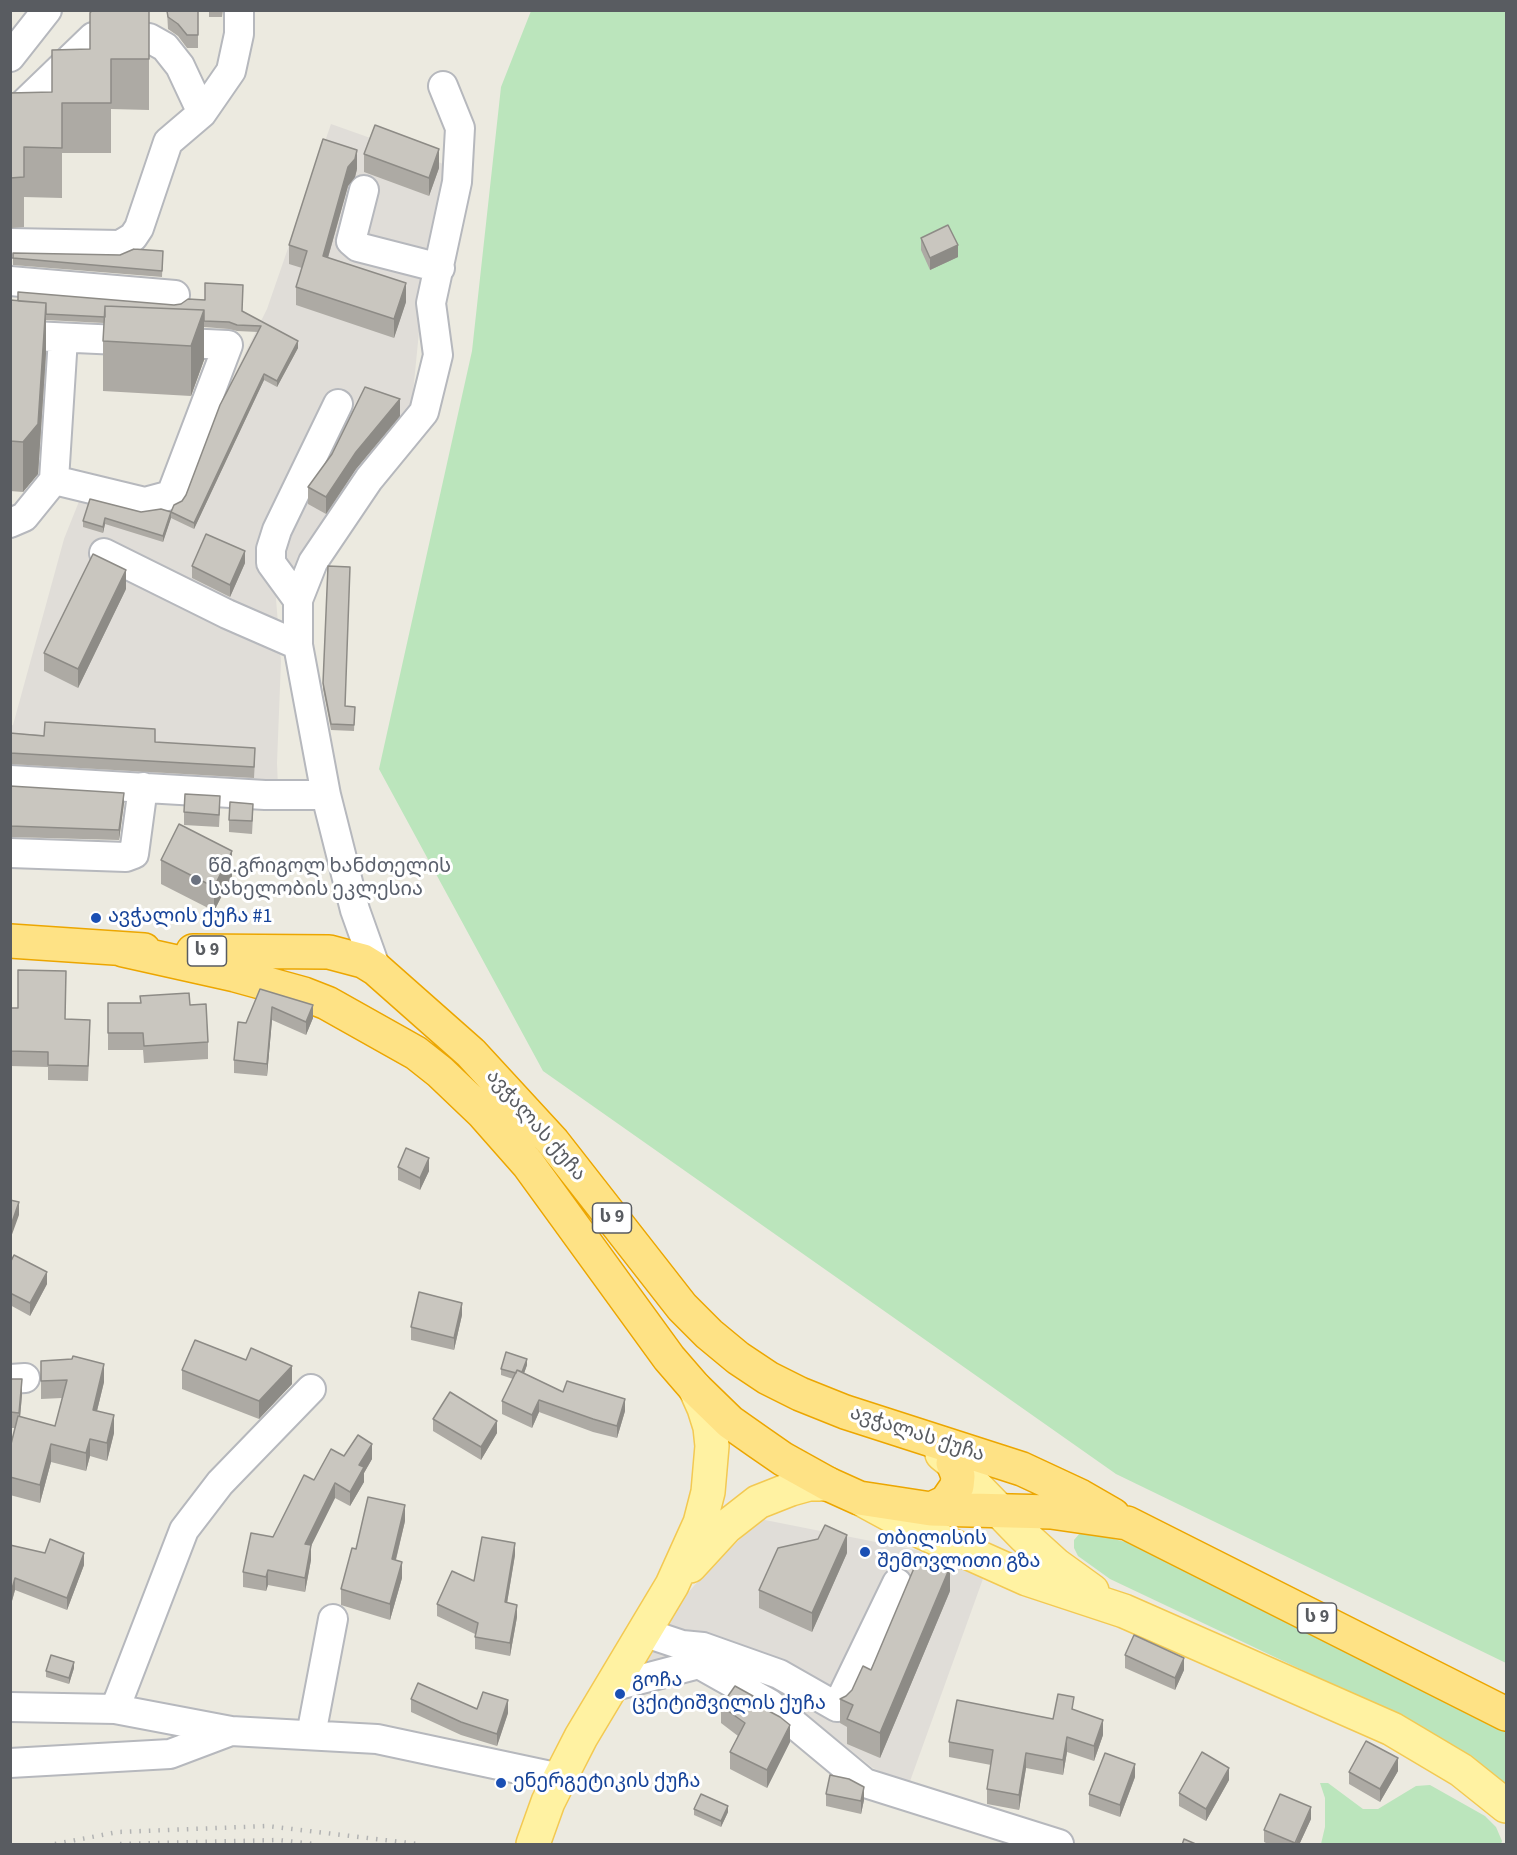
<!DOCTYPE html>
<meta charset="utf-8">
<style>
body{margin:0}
#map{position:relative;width:1517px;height:1855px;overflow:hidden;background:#eceae0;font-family:"Source Sans 3",sans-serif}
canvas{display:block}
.frame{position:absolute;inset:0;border:12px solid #595c61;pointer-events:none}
</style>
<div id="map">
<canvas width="1517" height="1855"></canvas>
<div class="frame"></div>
</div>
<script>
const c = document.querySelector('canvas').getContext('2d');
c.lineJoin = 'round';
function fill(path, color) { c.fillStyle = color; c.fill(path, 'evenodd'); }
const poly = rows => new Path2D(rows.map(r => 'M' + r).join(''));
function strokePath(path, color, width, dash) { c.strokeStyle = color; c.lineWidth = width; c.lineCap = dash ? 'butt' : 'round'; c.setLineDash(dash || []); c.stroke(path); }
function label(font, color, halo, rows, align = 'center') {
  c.font = font + ' "Source Sans 3","Noto Sans Georgian",sans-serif'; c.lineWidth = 6; c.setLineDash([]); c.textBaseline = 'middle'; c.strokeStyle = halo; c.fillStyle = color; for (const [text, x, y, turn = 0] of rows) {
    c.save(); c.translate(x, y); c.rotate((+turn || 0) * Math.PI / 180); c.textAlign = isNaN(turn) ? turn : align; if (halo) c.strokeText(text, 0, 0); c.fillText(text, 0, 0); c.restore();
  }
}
const industrial = poly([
 [331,124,452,167,423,291,412,403,389,452,300,569,274,574,281,661,277,763,278,787,11,770,10,726,13,725,64,539,84,489,166,511,267,309],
 [760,1519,916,1550,984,1576,909,1784,873,1768,810,1718,692,1653,644,1661,669,1615,699,1580]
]);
const green = poly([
 [531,11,1506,11,1506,1663,1116,1474,543,1071,379,769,472,351,501,87],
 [1080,1533,1091,1533,1133,1544,1506,1727,1506,1784,1431,1737,1317,1677,1110,1579,1078,1556,1074,1548,1074,1540],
 [1320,1783,1328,1783,1363,1809,1378,1809,1416,1786,1430,1785,1485,1816,1496,1827,1502,1841,1501,1844,1321,1844,1325,1827,1325,1798]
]);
const minor = poly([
 [10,57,47,10],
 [10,117,93,37,123,34,149,38,165,47,180,66,202,113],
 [364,190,351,241,358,247,440,268],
 [10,243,120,245,133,237,139,228,168,142,202,113,231,71,239,34,239,10],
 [10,281,175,295],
 [10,335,228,345,171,495,145,502,54,480],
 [10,523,24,517,54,480,63,338],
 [104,553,227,614,298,645],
 [298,600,271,563,271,549,277,530,338,404],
 [10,780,265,795,326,795],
 [10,853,126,857,134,854,143,787],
 [376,969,355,910,326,795,298,645,298,600,313,562,369,479,424,412,438,355,431,303,457,182,460,128,443,86],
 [10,1379,25,1378],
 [643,1632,682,1645,703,1647,779,1674,837,1707,897,1583],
 [611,1687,699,1664,770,1704,865,1783,1059,1844],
 [10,1707,115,1709,231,1731,377,1739,560,1778],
 [115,1709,184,1530,220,1483,311,1389],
 [311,1735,333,1619],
 [10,1763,170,1754,231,1731]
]);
const major = poly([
 [942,1454,953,1463,1024,1536,1056,1565,1092,1591],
 [863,1500,922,1532,1027,1579,1124,1611,1392,1729,1461,1770,1506,1806],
 [690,1566,726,1527,758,1502,791,1489,809,1484,828,1484],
 [533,1844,548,1802,560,1778,581,1737,672,1585,700,1523,708,1492,712,1446,710,1427,704,1408,695,1388]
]);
const highway = poly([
 [10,941,144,950],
 [123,950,235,975,304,994,327,1003,416,1053,440,1072,483,1113,528,1164,669,1358,695,1388,730,1422,757,1441,783,1459,828,1484,859,1498,931,1509,1051,1512,1127,1523,1506,1714],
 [193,951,329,952,363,961,376,969,471,1053,553,1142,682,1307,709,1334,738,1358,768,1378,800,1394,845,1412,1022,1469,1080,1496,1113,1515],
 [931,1509,946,1502,957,1486,958,1476,953,1463]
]);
const rail = poly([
 [55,1844,118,1832,267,1826,418,1844],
 [120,1844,278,1840,314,1844]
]);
const wall = poly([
 [91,10,149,11,149,110,111,109,111,153,62,153,62,198,24,197,24,227,10,228,10,93,52,92,90,49],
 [209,10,223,10,222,17,209,17],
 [167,11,198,11,198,48,187,48,178,36,168,29],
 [364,154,439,168,429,196,364,172],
 [357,169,355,177,348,186,328,258,406,302,394,338,296,305,296,287,302,268,289,264,289,245],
 [921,238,958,257,930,270,921,250],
 [163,251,162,277,13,265,13,253,120,255],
 [10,300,242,311,298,348,277,387,264,380,194,529,171,518,163,542,105,524,103,533,83,527,83,521,141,512,171,512,182,501,186,495,258,332,237,331,229,329,204,327,204,360,191,396,103,391,103,341,104,323,46,320,46,353,38,474,23,492,10,491],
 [400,416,356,469,326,514,308,504,308,487],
 [245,563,230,597,192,578,192,566],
 [328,566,345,707,355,707,354,731,331,730,323,689],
 [126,589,78,688,44,671,44,653],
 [10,733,155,742,255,759,254,778,10,764],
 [10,786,124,803,119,840,11,837],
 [220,809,219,827,184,825,184,812],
 [253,816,252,834,229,832,229,820],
 [161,860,232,876,214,911,161,884],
 [260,989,313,1018,306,1035,272,1020,267,1076,234,1073,234,1060,246,1023],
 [108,1003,190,1005,208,1042,208,1059,144,1063,143,1050,108,1050],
 [10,1008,66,1019,90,1035,88,1081,48,1080,48,1067,10,1066],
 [398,1167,429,1171,420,1190,398,1180],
 [10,1263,47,1284,30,1316,10,1305],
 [462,1315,454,1350,411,1340,411,1327],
 [41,1361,104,1382,97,1411,114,1433,107,1461,90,1456,86,1471,51,1462,40,1503,10,1495,10,1448,15,1428,10,1428,10,1379,22,1395,20,1417,55,1426,62,1398,41,1399],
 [527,1365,524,1373,563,1392,625,1411,617,1438,593,1432,539,1412,532,1428,502,1414,502,1401,513,1379,501,1375,501,1369],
 [182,1370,292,1384,259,1419,182,1389],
 [433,1419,497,1433,481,1460,433,1431],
 [344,1456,372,1459,364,1473,364,1482,350,1506,335,1498,311,1546,311,1560,305,1592,268,1585,266,1591,243,1587,243,1572],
 [405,1521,396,1560,402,1578,390,1620,341,1605,341,1589,356,1549],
 [10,1545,84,1565,67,1610,15,1590,10,1608],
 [847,1553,812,1632,759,1608,759,1590],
 [515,1555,507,1603,517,1617,510,1656,475,1649,475,1634,437,1616,437,1604],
 [950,1591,880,1758,847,1744,847,1727,840,1723,840,1699,846,1696],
 [1125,1655,1184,1670,1175,1690,1125,1668],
 [74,1668,69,1684,46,1677,46,1671],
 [411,1699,477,1709,508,1713,497,1746,461,1735,411,1712],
 [753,1703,790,1742,767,1788,730,1769,730,1752,738,1736,721,1723,721,1706],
 [1074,1710,1103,1735,1094,1761,1067,1752,1063,1775,1026,1768,1019,1810,987,1804,987,1789,991,1765,949,1757,949,1742,1053,1719],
 [1398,1771,1380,1802,1349,1784,1349,1772],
 [1135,1777,1120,1817,1089,1806,1089,1794],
 [1229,1780,1206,1821,1179,1806,1179,1793],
 [826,1794,864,1800,861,1814,826,1806],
 [694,1809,728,1812,721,1827,694,1815],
 [1311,1819,1299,1845,1270,1845,1264,1842,1264,1830]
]);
const shadedWall = poly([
 [439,149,439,168,429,196,429,178],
 [357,150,357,169,355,177,348,186,323,275,323,256,348,167],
 [958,245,958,257,930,270,930,258],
 [406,283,406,302,394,338,394,319],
 [46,303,46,353,38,474,23,492,23,442],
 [204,310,204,360,191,396,191,346],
 [298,341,298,348,277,387,277,381],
 [264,374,264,380,194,529,194,523],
 [400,399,400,416,356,469,326,514,326,497,356,452],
 [171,512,171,518,163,542,163,536],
 [105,518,105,524,103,533,103,527],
 [245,551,245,563,230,597,230,585],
 [126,570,126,589,78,688,78,669],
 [124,793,124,803,119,840,119,830],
 [232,851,232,876,214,911,214,887],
 [313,1005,313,1018,306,1035,306,1022],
 [272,1007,272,1020,267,1076,267,1064],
 [429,1158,429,1171,420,1190,420,1178],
 [19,1202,19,1215,10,1240,10,1228],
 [47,1272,47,1284,30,1316,30,1303],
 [462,1303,462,1315,454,1350,454,1338],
 [527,1359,527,1365,521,1382,521,1375],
 [104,1364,104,1382,93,1427,93,1410],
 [292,1366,292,1384,259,1419,259,1401],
 [22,1379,22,1395,19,1429,19,1413],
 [625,1399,625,1411,617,1438,617,1426],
 [539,1400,539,1412,532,1428,532,1415],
 [114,1415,114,1433,107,1461,107,1443],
 [497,1421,497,1433,481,1460,481,1447],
 [90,1439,90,1456,86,1471,86,1453],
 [51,1444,51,1462,40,1503,40,1485],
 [372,1444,372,1459,364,1473,364,1482,350,1506,350,1492,359,1465],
 [335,1483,335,1498,311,1546,311,1560,305,1592,305,1544],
 [405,1505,405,1521,392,1575,392,1559],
 [847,1535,847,1553,812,1632,812,1613],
 [515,1543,515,1555,505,1615,505,1602],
 [84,1553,84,1565,67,1610,67,1598],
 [402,1562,402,1578,390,1620,390,1604],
 [950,1567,950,1591,880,1758,880,1733],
 [268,1570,268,1585,266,1591,266,1577],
 [15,1578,15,1590,10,1608,10,1596],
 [517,1605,517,1617,510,1656,510,1643],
 [1184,1658,1184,1670,1175,1690,1175,1678],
 [74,1662,74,1668,69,1684,69,1678],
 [508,1700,508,1713,497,1746,497,1734],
 [1103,1720,1103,1735,1094,1761,1094,1746],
 [790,1725,790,1742,767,1788,767,1770],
 [1067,1737,1067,1752,1063,1775,1063,1760],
 [1026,1753,1026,1768,1019,1810,1019,1795],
 [1398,1758,1398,1771,1380,1802,1380,1789],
 [1135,1764,1135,1777,1120,1817,1120,1805],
 [1229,1768,1229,1780,1206,1821,1206,1809],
 [864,1787,864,1800,861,1814,861,1801],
 [728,1806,728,1812,721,1827,721,1821],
 [1311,1807,1311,1819,1299,1845,1295,1845]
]);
const building = poly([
 [92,10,149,11,149,59,111,59,111,103,62,103,62,148,24,147,24,177,10,178,10,93,52,92,52,50,90,49,90,13,92,10],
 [167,11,198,11,198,35,187,35,178,24,168,17,167,11],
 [375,125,439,149,429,178,364,154,375,125],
 [323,139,357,150,355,159,348,167,323,256,406,283,394,319,296,287,307,251,289,245,323,139],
 [948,225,958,245,930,258,921,238,948,225],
 [134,249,163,251,162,271,13,258,13,253,120,255,134,249],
 [205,283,243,285,242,311,298,341,277,381,264,374,194,523,171,512,174,505,182,501,186,495,220,405,261,326,237,325,229,322,204,321,204,310,105,306,105,317,46,314,46,303,18,301,18,292,174,305,181,304,188,299,205,300,205,283],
 [10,300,46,303,38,424,23,442,10,441,10,300],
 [105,306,204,310,191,346,103,341,105,306],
 [365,387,400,399,356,452,326,497,308,487,332,454,365,387],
 [90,499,141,512,161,509,171,512,163,536,105,518,103,527,83,521,90,499],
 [206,534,245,551,230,585,192,566,206,534],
 [93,554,126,570,78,669,44,653,93,554],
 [328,566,350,567,345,706,355,707,354,725,331,724,323,683,328,566],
 [45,722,155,729,155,742,255,748,254,767,10,753,10,733,44,736,45,722],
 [10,786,124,793,119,830,10,826,10,786],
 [185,794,220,796,219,815,184,812,185,794],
 [230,802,253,804,252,821,229,820,230,802],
 [179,824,232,851,214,887,161,860,179,824],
 [18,970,66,971,65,1019,90,1020,88,1066,48,1065,48,1052,10,1051,10,1008,18,1008,18,970],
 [260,989,313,1005,306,1022,272,1007,267,1064,234,1060,238,1022,246,1023,260,989],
 [189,993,190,1005,206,1004,208,1042,144,1046,143,1033,108,1033,108,1003,141,1003,140,996,189,993],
 [406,1148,429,1158,420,1178,398,1167,406,1148],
 [10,1200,19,1202,10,1228,10,1200],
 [14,1255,47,1272,30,1303,10,1293,10,1263,14,1255],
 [419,1292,462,1303,454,1338,411,1327,419,1292],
 [195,1340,246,1360,251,1348,292,1366,259,1401,182,1370,195,1340],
 [506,1352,527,1359,522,1372,517,1370,516,1373,501,1369,506,1352],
 [73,1356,104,1364,93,1410,114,1415,107,1443,90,1439,86,1453,51,1444,40,1485,10,1477,10,1448,18,1416,55,1426,67,1380,41,1381,41,1361,72,1359,73,1356],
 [517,1370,563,1392,567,1381,625,1399,617,1426,593,1419,539,1400,532,1415,502,1401,517,1370],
 [10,1379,22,1379,19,1413,10,1412,10,1379],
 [450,1392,497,1421,481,1447,433,1419,450,1392],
 [358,1435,372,1444,359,1465,364,1467,350,1492,335,1483,305,1544,311,1545,305,1578,268,1570,266,1577,243,1572,251,1533,273,1537,304,1475,314,1480,331,1449,344,1456,358,1435],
 [368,1497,405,1505,392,1559,402,1562,390,1604,341,1589,352,1548,356,1549,368,1497],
 [825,1525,847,1535,812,1613,759,1590,778,1548,818,1539,825,1525],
 [482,1537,515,1543,505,1602,517,1605,510,1643,475,1637,478,1623,437,1604,452,1571,474,1581,482,1537],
 [50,1539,84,1553,67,1598,15,1578,10,1596,10,1545,45,1553,50,1539],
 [920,1554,950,1567,880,1733,847,1719,853,1705,840,1699,846,1696,852,1690,863,1666,871,1670,920,1554],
 [1134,1635,1184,1658,1175,1678,1125,1655,1134,1635],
 [51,1655,74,1662,69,1678,46,1671,51,1655],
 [418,1683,477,1709,483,1692,508,1700,497,1734,461,1722,411,1699,418,1683],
 [735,1686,753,1696,750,1701,780,1717,790,1725,767,1770,730,1752,745,1723,721,1706,735,1686],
 [1058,1694,1074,1697,1072,1709,1103,1720,1094,1746,1067,1737,1063,1760,1026,1753,1019,1795,987,1789,993,1750,949,1742,957,1700,1053,1719,1058,1694],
 [1366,1741,1398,1758,1380,1789,1349,1772,1366,1741],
 [1202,1752,1229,1768,1206,1809,1179,1793,1202,1752],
 [1105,1753,1135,1764,1120,1805,1089,1794,1105,1753],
 [830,1775,849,1779,864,1787,861,1801,826,1794,830,1775],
 [701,1794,728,1806,721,1821,694,1809,701,1794],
 [1280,1794,1311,1807,1295,1843,1264,1830,1280,1794],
 [1184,1839,1198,1845,1182,1845,1184,1839]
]);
const markers = [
 [196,880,6,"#6b7280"],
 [96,918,6,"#1a4fb4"],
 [865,1552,6,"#1a4fb4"],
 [620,1694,6,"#1a4fb4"],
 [501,1783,6,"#1a4fb4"]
];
const shields = [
 [207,951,39],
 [612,1218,39],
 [1317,1618,39]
];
const shieldNames = [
 ["ს 9",207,951],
 ["ს 9",612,1218],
 ["ს 9",1317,1618]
];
const worshipNames = [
 ["წმ.გრიგოლ ხანძთელის",208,868],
 ["სახელობის ეკლესია",208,891]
];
const transitNames = [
 ["ავჭალის ქუჩა #1",108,918],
 ["თბილისის",877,1540],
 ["შემოვლითი გზა",877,1563],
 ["გოჩა",632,1682],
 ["ცქიტიშვილის ქუჩა",632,1705],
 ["ენერგეტიკის ქუჩა",513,1783]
];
const streetNames = [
 ["ავჭალას ქუჩა",535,1126,49],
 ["ავჭალას ქუჩა",917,1435,18]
];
fill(industrial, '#e0ddd8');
fill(green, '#bbe5bc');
strokePath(minor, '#b6b8bd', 32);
strokePath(major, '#f3c952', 36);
strokePath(highway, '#eca600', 36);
strokePath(minor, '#fff', 28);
strokePath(major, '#fff2a2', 33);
strokePath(highway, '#fee285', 33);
strokePath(rail, '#b2b3b3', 4.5, [1.5, 8]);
fill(wall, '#adaaa4');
fill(shadedWall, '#8d8b86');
fill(building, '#c9c6bf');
strokePath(building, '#8d8b86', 1.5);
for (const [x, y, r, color] of markers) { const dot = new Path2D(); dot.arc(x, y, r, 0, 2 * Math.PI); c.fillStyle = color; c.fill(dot); strokePath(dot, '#fff', 2); }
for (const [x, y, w] of shields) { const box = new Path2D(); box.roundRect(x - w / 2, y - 15, w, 30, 4.5); c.fillStyle = '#fff'; c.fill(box); strokePath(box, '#595c61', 1.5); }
label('bold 18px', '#595c61', null, shieldNames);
label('20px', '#5b616d', '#fff', worshipNames, 'left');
label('20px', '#164399', '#fff', transitNames, 'left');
label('20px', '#595c61', '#fff', streetNames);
</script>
